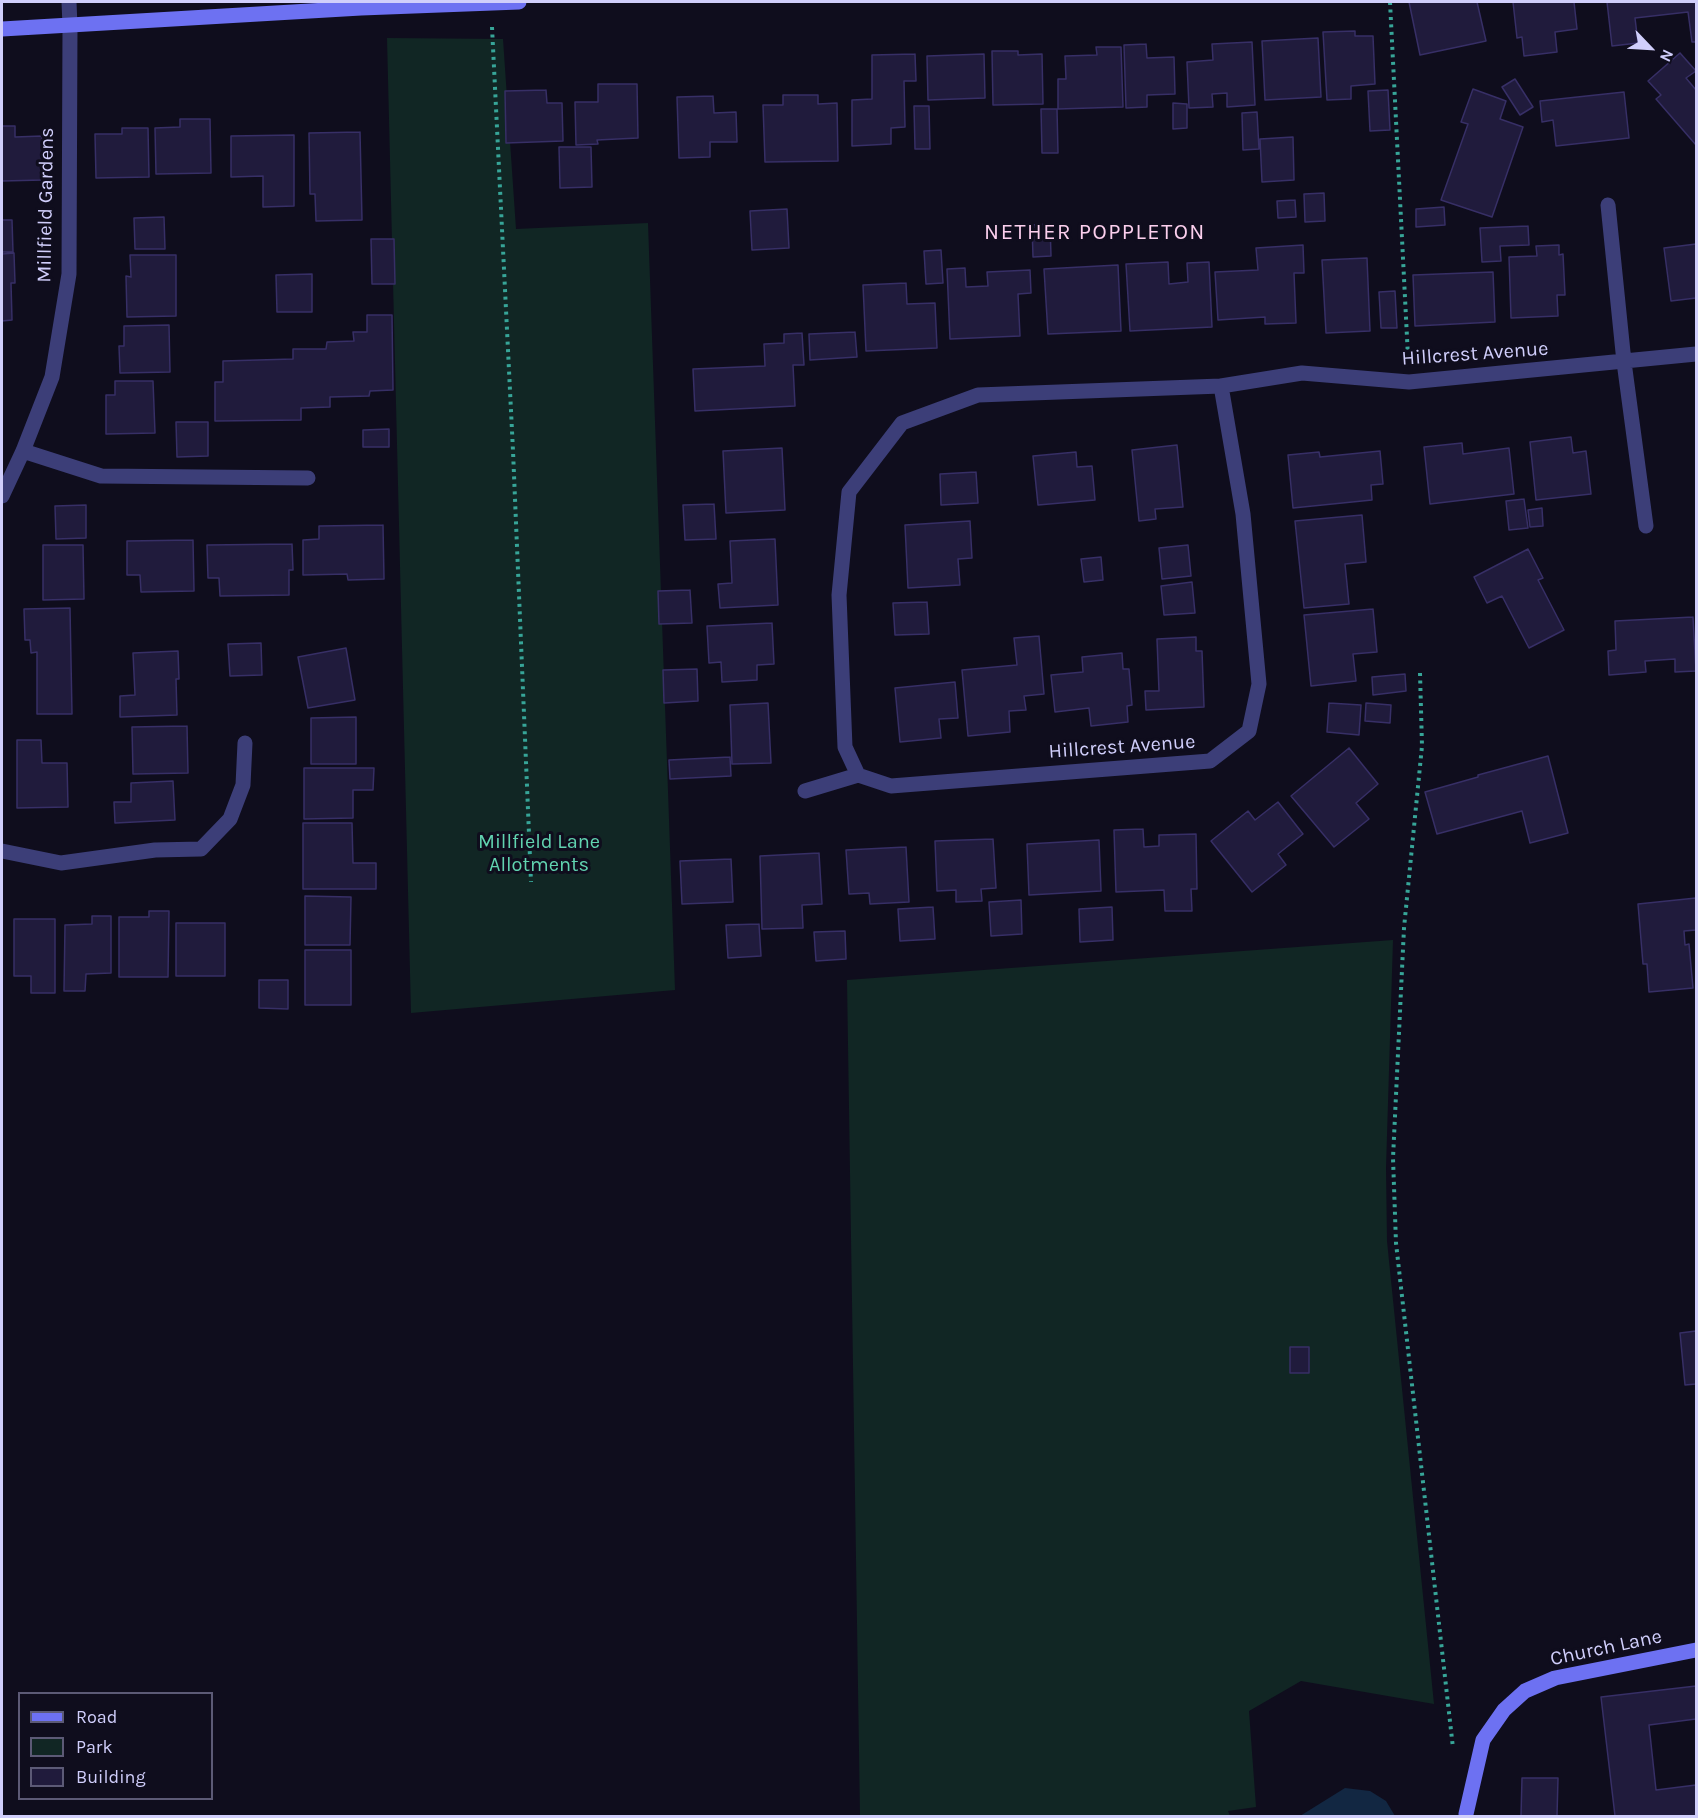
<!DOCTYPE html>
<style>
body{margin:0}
#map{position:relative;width:1698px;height:1818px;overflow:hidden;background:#0f0d1d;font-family:Karla,sans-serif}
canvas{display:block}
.frame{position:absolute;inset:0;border:3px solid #d0cefb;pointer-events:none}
.legend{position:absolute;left:18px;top:1692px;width:195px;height:108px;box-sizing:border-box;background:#0f0d1d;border:2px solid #5c5a76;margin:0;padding:8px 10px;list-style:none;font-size:18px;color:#d0cefb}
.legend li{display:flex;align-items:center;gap:12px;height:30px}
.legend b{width:30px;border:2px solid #5c5a76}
.north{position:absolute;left:1620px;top:18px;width:60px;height:60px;-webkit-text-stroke:4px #0f0d1d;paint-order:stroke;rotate:115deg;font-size:16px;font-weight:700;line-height:24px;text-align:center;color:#d0cefb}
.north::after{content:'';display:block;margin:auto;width:21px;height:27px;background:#d0cefb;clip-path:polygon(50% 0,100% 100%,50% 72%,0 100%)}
</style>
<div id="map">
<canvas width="1698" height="1818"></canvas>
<div class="frame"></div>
<ul class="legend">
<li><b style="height:8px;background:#6d71f2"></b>Road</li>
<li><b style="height:16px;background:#112624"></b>Park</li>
<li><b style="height:16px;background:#201b3c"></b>Building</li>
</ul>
<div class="north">N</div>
</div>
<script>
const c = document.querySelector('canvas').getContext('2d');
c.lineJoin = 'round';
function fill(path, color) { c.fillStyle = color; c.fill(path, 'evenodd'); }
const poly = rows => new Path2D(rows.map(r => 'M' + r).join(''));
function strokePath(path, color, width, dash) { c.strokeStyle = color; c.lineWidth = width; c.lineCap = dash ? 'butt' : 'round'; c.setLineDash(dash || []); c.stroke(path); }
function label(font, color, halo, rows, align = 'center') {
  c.font = font + ' Karla,sans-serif'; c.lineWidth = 6; c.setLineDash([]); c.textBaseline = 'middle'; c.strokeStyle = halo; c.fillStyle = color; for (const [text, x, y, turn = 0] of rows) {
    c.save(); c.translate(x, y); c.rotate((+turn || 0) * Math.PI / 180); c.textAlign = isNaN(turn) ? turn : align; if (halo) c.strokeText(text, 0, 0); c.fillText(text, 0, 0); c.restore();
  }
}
const green = poly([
 [387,38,503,39,516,229,648,223,675,990,411,1013],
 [1393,940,1386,1168,1387,1241,1434,1704,1301,1681,1249,1711,1256,1807,1228,1811,1230,1816,860,1816,847,980]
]);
const water = poly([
 [1345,1788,1370,1791,1386,1801,1395,1816,1300,1816]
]);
const building = poly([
 [1409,2,1477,2,1486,41,1420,55,1409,2],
 [1513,2,1574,2,1577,29,1555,32,1557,52,1524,56,1522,37,1517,38,1513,2],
 [1607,2,1696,2,1696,42,1692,42,1688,12,1635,18,1638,43,1612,46,1607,2],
 [1355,31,1355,36,1373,36,1375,84,1351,86,1351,99,1327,100,1323,32,1355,31],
 [1318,38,1321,97,1265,100,1262,41,1318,38],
 [1252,42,1255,105,1227,107,1227,93,1212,94,1213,107,1189,108,1187,62,1213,60,1212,44,1252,42],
 [1146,44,1147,58,1174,57,1175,94,1147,95,1147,107,1126,108,1124,45,1146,44],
 [1096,47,1121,47,1123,107,1058,109,1058,79,1066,79,1065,56,1097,55,1096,47],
 [992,51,1018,51,1018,55,1042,54,1043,104,993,105,992,51],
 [1680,53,1696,71,1686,78,1696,90,1696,145,1656,99,1661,95,1648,81,1680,53],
 [915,54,916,81,904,81,905,127,891,128,891,144,852,146,852,100,872,99,872,55,915,54],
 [984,54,985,98,928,100,927,56,984,54],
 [1515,79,1533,107,1520,115,1502,87,1515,79],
 [598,84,637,84,638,138,597,140,598,144,576,145,575,102,598,102,598,84],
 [1473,89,1506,101,1500,119,1523,127,1492,217,1441,200,1468,124,1461,122,1473,89],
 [546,90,547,103,562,103,563,141,506,143,505,91,546,90],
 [1388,90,1390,130,1370,131,1368,91,1388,90],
 [1624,92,1629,138,1556,146,1553,120,1542,122,1540,101,1624,92],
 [783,95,818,95,818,104,837,103,838,161,765,162,763,105,783,105,783,95],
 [713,96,714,113,736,112,737,142,710,142,710,157,679,158,677,97,713,96],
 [1173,103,1187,104,1187,128,1173,129,1173,103],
 [914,106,929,106,930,149,915,149,914,106],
 [1041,109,1057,109,1058,153,1042,153,1041,109],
 [1257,112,1259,149,1243,150,1242,113,1257,112],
 [180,119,210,119,211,173,156,174,155,128,180,127,180,119],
 [2,126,15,126,15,137,42,136,43,180,2,181,2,126],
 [122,128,148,128,149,177,96,178,95,134,122,134,122,128],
 [360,132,362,220,316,221,315,194,310,194,309,133,360,132],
 [294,135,294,206,263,207,263,176,231,177,231,136,294,135],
 [1293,137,1294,180,1262,182,1260,139,1293,137],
 [559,147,591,147,592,187,560,188,559,147],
 [1324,193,1325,221,1305,222,1304,194,1324,193],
 [1295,200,1296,217,1278,218,1277,201,1295,200],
 [1444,207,1445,225,1416,227,1416,209,1444,207],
 [787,209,789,248,752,250,750,211,787,209],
 [164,217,165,249,135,249,134,218,164,217],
 [2,220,12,220,13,252,2,252,2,220],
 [1050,224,1051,256,1033,257,1032,225,1050,224],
 [1528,226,1529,245,1500,246,1501,261,1482,262,1480,228,1528,226],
 [371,239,394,239,395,284,372,284,371,239],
 [1696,244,1696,298,1671,301,1664,248,1696,244],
 [1303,245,1304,273,1294,273,1296,323,1265,324,1265,317,1218,320,1215,272,1258,270,1256,248,1303,245],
 [1559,245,1559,255,1563,254,1565,295,1557,295,1558,316,1511,318,1509,257,1537,256,1536,246,1559,245],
 [941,250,943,283,926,284,924,251,941,250],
 [14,253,15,283,11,283,12,320,2,321,2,254,14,253],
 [130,255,176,255,176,316,127,317,126,276,131,277,130,255],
 [1367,258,1370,331,1326,333,1322,260,1367,258],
 [1168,262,1169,284,1188,282,1187,263,1209,262,1212,327,1130,331,1126,264,1168,262],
 [1118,265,1121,331,1048,334,1044,269,1118,265],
 [965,268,966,287,988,286,987,272,1030,270,1031,293,1018,294,1020,336,950,339,947,269,965,268],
 [1493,272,1495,322,1415,326,1413,275,1493,272],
 [312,274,312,312,277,312,276,275,312,274],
 [906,283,907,304,935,303,937,348,866,351,863,285,906,283],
 [1395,291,1397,328,1381,328,1379,292,1395,291],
 [367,315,392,315,393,390,370,391,369,396,330,397,330,407,301,408,301,420,215,421,215,382,223,382,223,361,293,359,293,349,326,349,327,342,354,341,353,332,367,332,367,315],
 [169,325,170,372,120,373,119,346,124,346,124,326,169,325],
 [855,332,857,357,810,360,809,334,855,332],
 [802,333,804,365,793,365,795,406,695,411,693,369,765,366,764,344,784,343,784,334,802,333],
 [115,381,153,381,155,433,106,434,106,395,115,395,115,381],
 [176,422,208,422,208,456,177,457,176,422],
 [389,429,389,447,363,447,363,430,389,429],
 [1571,437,1573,453,1586,451,1591,494,1536,500,1530,442,1571,437],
 [1462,443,1463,454,1509,448,1514,494,1430,504,1424,447,1462,443],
 [1177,445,1183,507,1155,509,1156,519,1139,521,1132,450,1177,445],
 [782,448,785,510,726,513,723,451,782,448],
 [1380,451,1383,484,1371,485,1372,500,1293,508,1288,455,1319,452,1320,457,1380,451],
 [1076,452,1077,467,1092,466,1095,500,1038,505,1033,456,1076,452],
 [976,472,978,503,941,505,940,474,976,472],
 [1524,499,1528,528,1509,530,1506,501,1524,499],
 [714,504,716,539,685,540,683,505,714,504],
 [86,505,86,538,56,539,55,506,86,505],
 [1542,508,1543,526,1530,527,1528,510,1542,508],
 [1362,515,1366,562,1345,564,1349,604,1304,608,1295,521,1362,515],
 [970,521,972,558,958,559,960,585,908,588,905,525,970,521],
 [383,525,384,579,348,580,347,574,303,575,303,540,319,539,319,526,383,525],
 [775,539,778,605,720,608,718,584,732,583,730,541,775,539],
 [193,540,194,591,141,592,140,575,127,575,127,541,193,540],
 [292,544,293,570,289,570,289,595,220,596,219,578,208,578,207,545,292,544],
 [43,545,83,545,84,599,43,600,43,545],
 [1188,545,1191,576,1162,579,1159,548,1188,545],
 [1528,549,1543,578,1538,580,1564,630,1529,648,1502,596,1487,603,1474,577,1528,549],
 [1101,557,1103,580,1084,582,1081,559,1101,557],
 [1192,582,1195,613,1164,615,1161,586,1192,582],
 [690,590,692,623,659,624,658,591,690,590],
 [927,602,929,634,895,635,893,603,927,602],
 [70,608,72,714,37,714,37,652,31,653,30,640,25,640,24,609,70,608],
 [1373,609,1377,652,1353,654,1356,681,1311,686,1304,615,1373,609],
 [1693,617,1696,671,1675,672,1675,659,1645,661,1646,672,1609,675,1608,651,1616,650,1615,621,1693,617],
 [772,623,774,664,757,665,757,680,722,682,721,662,709,663,707,626,772,623],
 [1039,636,1044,694,1024,696,1026,710,1009,711,1010,732,968,736,962,670,1017,665,1014,638,1039,636],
 [1196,637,1196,651,1202,651,1204,707,1146,710,1145,691,1159,691,1157,639,1196,637],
 [261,643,262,675,230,676,228,644,261,643],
 [346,648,355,700,308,708,298,657,346,648],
 [178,651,179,679,176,679,177,715,120,717,120,696,135,695,133,653,178,651],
 [1122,653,1123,669,1129,669,1132,705,1127,706,1128,722,1091,726,1089,708,1055,712,1051,675,1083,672,1082,657,1122,653],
 [697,669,698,701,664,703,663,670,697,669],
 [1405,674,1406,691,1373,695,1372,677,1405,674],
 [955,682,958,718,939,719,941,738,900,742,895,688,955,682],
 [768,703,771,763,732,764,730,705,768,703],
 [1329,703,1361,705,1359,735,1327,732,1329,703],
 [1366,703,1391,705,1390,723,1365,721,1366,703],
 [356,717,356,764,311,764,311,718,356,717],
 [187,726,188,773,133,774,132,727,187,726],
 [17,740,41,740,42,763,67,763,68,807,17,808,17,740],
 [1349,748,1378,784,1356,803,1369,819,1334,847,1291,796,1349,748],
 [1548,756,1568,833,1530,843,1522,811,1437,834,1425,792,1478,777,1478,775,1548,756],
 [730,757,731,776,670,779,669,760,730,757],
 [304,768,374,768,373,790,353,790,353,818,304,819,304,768],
 [173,781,175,820,115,823,114,802,131,802,131,783,173,781],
 [1278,802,1303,834,1278,854,1286,865,1252,892,1211,841,1248,811,1255,820,1278,802],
 [303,823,352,823,353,863,376,863,376,889,303,889,303,823],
 [1143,829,1144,847,1159,846,1159,835,1196,834,1197,889,1191,889,1192,911,1165,911,1164,890,1116,892,1114,830,1143,829],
 [993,839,996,888,981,889,982,901,956,902,956,890,937,891,935,841,993,839],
 [1099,840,1101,891,1029,895,1027,844,1099,840],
 [906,847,909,902,870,904,869,893,849,894,846,850,906,847],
 [819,853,822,904,802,905,803,928,762,929,760,856,819,853],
 [731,859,733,902,682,904,680,861,731,859],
 [305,896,351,897,350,945,305,945,305,896],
 [1696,898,1696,930,1684,931,1685,945,1689,944,1693,988,1649,992,1647,964,1643,964,1638,904,1696,898],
 [1021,900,1022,934,991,936,989,902,1021,900],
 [933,907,935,939,900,941,898,909,933,907],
 [1112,907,1113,940,1080,942,1079,909,1112,907],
 [149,911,169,911,168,977,119,977,119,917,149,917,149,911],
 [92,916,111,916,111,973,86,974,85,991,64,991,65,925,92,924,92,916],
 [14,919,55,919,55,993,31,993,31,976,14,976,14,919],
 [176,923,225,923,225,976,176,976,176,923],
 [759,924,761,956,728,958,726,925,759,924],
 [845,931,846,959,816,961,814,932,845,931],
 [305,950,351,950,351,1005,305,1005,305,950],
 [259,980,288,980,288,1009,259,1008,259,980],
 [1696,1331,1696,1384,1685,1385,1680,1333,1696,1331],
 [1290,1347,1309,1347,1309,1373,1290,1373,1290,1347],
 [1696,1686,1696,1719,1649,1725,1656,1790,1696,1785,1696,1816,1615,1816,1601,1697,1696,1686],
 [1522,1778,1558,1778,1557,1816,1521,1816,1522,1778]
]);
const path = poly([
 [1390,2,1408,357],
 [492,27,513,451,531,882],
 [1420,673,1422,746,1404,928,1393,1158,1396,1243,1453,1748]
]);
const lane = poly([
 [69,2,70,26]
]);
const street = poly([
 [1608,205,1624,362,1646,526],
 [1221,386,1243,514,1259,684,1249,731,1210,761,891,786,858,775,845,747,839,595,849,492,902,423,978,395,1221,386,1302,373,1409,382,1696,354],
 [23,451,101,476,308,478],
 [2,496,23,451,52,377,69,274,70,26],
 [805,791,858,775],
 [2,851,61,863,155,850,201,849,230,819,243,785,245,743]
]);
const secondary = poly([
 [2,29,361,8,519,2],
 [1466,1814,1483,1740,1504,1710,1525,1691,1555,1678,1696,1650]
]);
const streetNames = [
 ["Millfield Gardens",46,205,-89],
 ["Hillcrest Avenue",1475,354,-4],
 ["Hillcrest Avenue",1122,747,-4],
 ["Church Lane",1606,1648,-12]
];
const parkNames = [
 ["Millfield Lane",539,842],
 ["Allotments",539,865]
];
const quarterNames = [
 ["NETHER POPPLETON",1095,233]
];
fill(green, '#112624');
fill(water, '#122742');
fill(building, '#201b3c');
strokePath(building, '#372f66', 1.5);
strokePath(path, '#37a598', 4, [3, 4.5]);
strokePath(lane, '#3c3e78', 15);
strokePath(street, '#3c3e78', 15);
strokePath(secondary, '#6d71f2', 15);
label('20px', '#d0cefb', '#0f0d1d', streetNames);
label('20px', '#61d3b0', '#0f0d1d', parkNames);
c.letterSpacing = '1.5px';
label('22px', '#fbcfed', '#0f0d1d', quarterNames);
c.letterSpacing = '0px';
</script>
